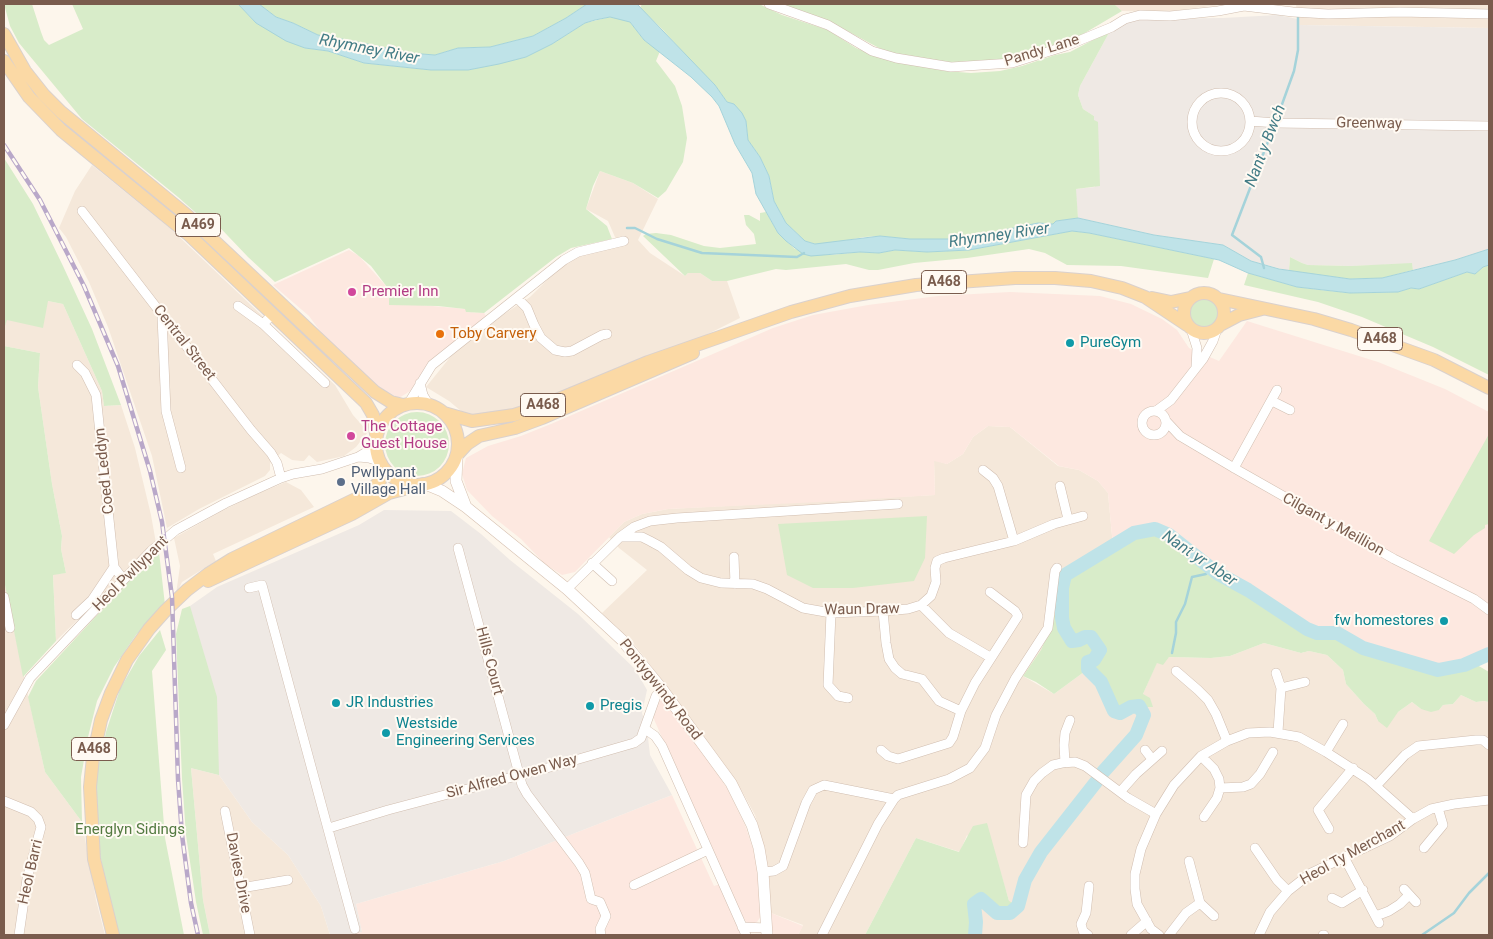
<!DOCTYPE html>
<style>
body{margin:0}
#map{position:relative;width:1493px;height:939px;overflow:hidden;background:#fdf6ec;font-family:Roboto,sans-serif}
canvas{display:block}
.frame{position:absolute;inset:0;border:5px solid #7a5c4d;pointer-events:none}
</style>
<div id="map">
<canvas width="1493" height="939"></canvas>
<div class="frame"></div>
</div>
<script>
const c = document.querySelector('canvas').getContext('2d');
c.lineJoin = 'round';
function fill(path, color) { c.fillStyle = color; c.fill(path, 'evenodd'); }
const poly = rows => new Path2D(rows.map(r => 'M' + r).join(''));
function strokePath(path, color, width, dash) { c.strokeStyle = color; c.lineWidth = width; c.lineCap = dash ? 'butt' : 'round'; c.setLineDash(dash || []); c.stroke(path); }
function label(font, color, halo, rows, align = 'center') {
  c.font = font + ' Roboto,sans-serif'; c.lineWidth = 4; c.setLineDash([]); c.textBaseline = 'middle'; c.strokeStyle = halo; c.fillStyle = color; for (const [text, x, y, turn = 0] of rows) {
    c.save(); c.translate(x, y); c.rotate((+turn || 0) * Math.PI / 180); c.textAlign = isNaN(turn) ? turn : align; if (halo) c.strokeText(text, 0, 0); c.fillText(text, 0, 0); c.restore();
  }
}
const residential = poly([
 [1114,4,1244,4,1219,5,1165,12,1122,11],
 [1296,4,1489,4,1489,28,1298,25],
 [92,165,171,229,335,385,353,415,368,432,356,447,344,456,317,462,309,455,304,461,301,461,292,460,281,453,270,463,270,470,265,476,199,509,167,528,152,456,108,327,89,282,66,237,59,228,75,191],
 [600,171,633,183,658,199,638,240,650,253,685,276,688,273,700,273,712,281,727,281,740,318,706,335,520,408,467,416,449,401,426,387,456,350,489,324,530,297,566,261,577,255,618,244,608,221,586,209],
 [48,301,63,304,102,391,104,406,121,405,135,448,151,515,156,543,137,559,111,587,56,641,53,574,66,573,61,549,62,536,52,484,38,387,40,353,4,346,4,329,6,320],
 [988,426,1010,427,1058,466,1079,470,1098,481,1108,493,1113,546,1065,575,1052,624,1041,650,1023,676,1054,694,1088,669,1101,682,1120,713,1131,707,1139,706,1144,708,1143,694,1157,662,1169,657,1211,658,1230,656,1264,643,1301,653,1309,651,1327,655,1343,670,1346,684,1364,704,1375,714,1378,721,1398,712,1412,702,1421,709,1439,710,1443,705,1453,704,1461,695,1476,702,1484,701,1489,702,1489,935,975,935,976,922,974,904,981,899,1009,901,1000,871,967,835,960,852,916,838,865,935,798,935,803,925,771,913,759,828,755,815,743,793,730,772,645,658,629,638,602,613,647,570,619,548,609,537,624,522,642,514,668,509,935,495,934,460,947,464,963,454,973,437],
 [286,482,301,490,314,507,213,554,216,561,182,582,176,594,180,566,174,538,220,512,252,496],
 [4,580,23,673,45,772,82,822,96,900,105,935,4,935],
 [191,768,219,775,252,822,288,855,321,906,330,935,210,935,203,900]
]);
const commercial = poly([
 [349,250,359,256,387,287,390,305,410,304,466,309,466,312,484,313,488,319,452,344,415,388,399,398,375,385,323,335,309,316,273,285],
 [1010,292,1100,296,1131,304,1162,319,1177,330,1189,348,1219,361,1247,321,1378,362,1445,389,1489,412,1489,654,1464,665,1438,670,1363,648,1337,633,1317,633,1307,629,1248,590,1217,573,1169,535,1134,533,1113,546,1108,493,1098,481,1079,470,1059,466,1010,427,988,426,973,437,963,454,947,464,934,461,935,495,842,501,668,509,642,514,624,522,575,572,562,575,545,564,521,539,492,516,467,490,462,474,466,458,488,446,521,436,551,424,773,328,813,315,868,305,938,296],
 [664,700,689,732,727,788,745,825,757,861,761,916,757,922,752,924,747,923,736,907,653,717,656,704,659,701],
 [672,795,714,886,720,884,742,935,349,935,362,932,356,904,504,861],
 [771,913,803,926,798,935,772,935]
]);
const industrial = poly([
 [1277,15,1298,19,1299,25,1489,28,1489,249,1455,260,1413,270,1412,264,1351,266,1308,265,1302,263,1290,257,1289,271,1251,261,1223,245,1154,235,1078,218,1075,189,1095,187,1094,116,1083,109,1078,95,1080,86,1110,31,1128,22,1141,19,1223,18],
 [384,510,451,511,481,534,510,560,578,614,635,669,647,690,642,713,647,729,650,755,672,795,504,861,356,904,362,932,349,935,330,935,321,906,288,855,252,822,219,775,191,768,188,633,190,606,217,587,359,525]
]);
const green = poly([
 [4,4,32,4,41,32,44,40,49,45,83,29,72,4,238,4,256,23,305,48,328,51,364,63,431,70,468,70,526,57,552,44,585,23,610,17,620,18,630,22,644,40,660,51,656,61,675,86,682,106,687,138,683,162,666,191,658,198,633,183,600,171,593,186,586,209,607,226,612,239,571,248,556,257,484,313,466,312,465,309,438,306,389,305,389,293,387,287,371,266,349,248,275,282,248,257,208,215,204,220,178,197,82,119,19,43,10,26],
 [259,4,587,4,566,18,533,36,490,47,458,48,435,55,409,53,353,41,318,35,293,23,276,17],
 [642,4,759,4,782,15,828,30,856,48,881,58,945,71,971,73,1000,71,1022,66,1055,55,1070,52,1110,31,1080,86,1078,95,1083,109,1094,116,1094,120,1098,122,1100,186,1076,189,1078,218,1056,221,1053,224,1038,223,1004,230,999,232,954,239,910,239,880,236,864,237,827,244,815,244,805,241,786,223,774,201,769,176,760,157,748,140,746,121,734,104,727,102,715,85,696,67,663,30,640,8],
 [779,4,1114,4,1122,11,1073,40,1004,61,949,62,893,53,879,48,836,25],
 [4,158,33,204,63,266,92,329,121,405,104,406,102,391,63,304,48,301,43,328,7,320,4,329],
 [766,212,778,233,795,249,831,255,860,252,879,253,895,250,927,252,969,250,1072,231,1089,233,1214,259,1208,278,1121,266,1067,265,1045,253,1029,249,967,258,914,263,878,270,869,270,846,264,786,270,776,269,727,281,712,281,700,273,688,273,685,276,643,236,646,234,656,233,671,235,704,246,720,248,756,244,754,234,746,225,744,215,749,215,760,221,760,213],
 [1290,257,1302,263,1308,265,1351,266,1412,263,1413,270,1382,278,1350,279,1289,271],
 [1489,265,1489,375,1433,347,1362,317,1318,302,1244,285,1248,273,1297,287,1321,290,1350,293,1398,292,1411,288,1419,289,1467,272,1475,274,1483,267],
 '1188 314a16 16 0 1 1 32 0a16 16 0 1 1-32 0Z',
 [4,346,40,353,38,387,52,484,62,536,61,549,66,573,53,575,56,641,23,677,4,580],
 '385 444a32 32 0 1 1 64 0a32 32 0 1 1-64 0Z',
 [1489,434,1489,524,1485,525,1485,528,1474,535,1454,554,1429,541],
 [927,516,925,558,914,581,853,588,813,588,787,575,778,524],
 [1155,529,1169,535,1217,573,1248,590,1307,629,1317,633,1337,633,1363,648,1438,670,1464,665,1472,662,1489,672,1489,702,1484,701,1476,702,1461,695,1453,704,1443,705,1439,710,1431,712,1421,709,1412,702,1398,712,1387,728,1378,721,1375,714,1364,704,1346,684,1343,670,1327,655,1309,651,1301,653,1264,643,1230,656,1211,658,1169,657,1163,665,1157,663,1143,694,1150,698,1153,707,1131,707,1120,713,1114,711,1101,682,1088,669,1054,694,1036,682,1023,676,1041,650,1052,624,1065,575,1134,533],
 [159,552,165,605,136,635,114,667,97,701,88,737,81,777,82,822,45,772,28,697,36,681,125,585],
 [190,606,217,697,219,775,191,768,203,900,210,935,203,935,196,902,186,835,182,779,176,634,182,609],
 [160,630,166,650,152,671,165,838,184,935,117,935,98,845,96,798,97,772,106,732,120,689,139,656],
 [987,823,1009,901,1018,906,1010,913,997,913,980,899,974,905,976,922,975,935,865,935,916,838,959,852,973,826]
]);
const water = poly([
 [238,4,259,4,276,17,293,23,318,35,353,41,409,53,435,55,458,48,490,47,533,36,566,18,587,4,637,4,715,85,727,102,734,104,742,113,746,121,748,140,760,157,769,176,774,201,786,223,805,241,815,244,880,236,910,239,954,239,999,232,1004,230,1038,223,1053,224,1056,221,1078,218,1154,235,1223,245,1251,261,1279,269,1350,279,1382,278,1455,260,1489,249,1489,265,1483,267,1475,274,1467,272,1419,289,1411,288,1398,292,1350,293,1297,287,1248,273,1219,260,1089,233,1072,231,969,250,927,252,895,250,879,253,860,252,811,256,803,254,786,241,778,233,756,194,752,173,735,144,719,106,712,97,691,77,644,40,630,22,610,17,595,20,585,23,552,44,526,57,499,64,468,70,431,70,364,63,328,51,305,48,286,41,256,23,238,4]
]);
const stream = poly([
 [1276,121,1294,71,1298,50,1298,15],
 [627,228,635,228,657,239,702,253,797,257,804,253],
 [1264,268,1261,257,1232,235,1274,126],
 [1172,653,1176,633,1176,622,1185,604,1192,577,1206,574,1211,568],
 [1422,935,1454,913,1469,893,1489,873]
]);
const river = poly([
 [1103,772,1136,735,1144,715,1139,706,1131,707,1120,713,1114,711,1101,682,1088,669,1088,662,1094,660,1100,650,1091,637,1085,637,1079,640,1072,641,1064,628,1062,618,1062,588,1065,575,1134,533,1155,529,1169,535,1217,573,1248,590,1307,629,1317,633,1337,633,1363,648,1438,670,1464,665,1489,654],
 [975,935,976,922,974,904,981,899,997,913,1010,913,1018,906,1025,880,1041,852,1096,782]
]);
const street = poly([
 [769,4,828,25,872,51,896,58,951,67,1012,63,1066,46,1112,27,1125,19,1140,15,1170,16,1218,11,1244,6,1293,12,1328,14,1400,12,1489,14],
 '1192 122a29 29 0 1 1 58 0a29 29 0 1 1-58 0Z',
 [1250,121,1276,123,1489,126],
 [82,211,251,430,271,453,277,463,281,478],
 [517,298,527,308,534,325,541,338,555,350,565,352,572,351,602,335,607,334],
 [238,306,263,324],
 [273,314,263,324,325,383],
 [162,316,166,411,181,468],
 [1191,329,1197,348,1196,367],
 [77,365,85,373,96,395,114,567,123,579],
 [420,383,423,395,429,405],
 [1272,401,1290,410],
 [408,404,432,365,564,260,578,252,624,241],
 [1156,411,1171,400,1203,359,1213,341,1217,329],
 '1142 423a12 12 0 1 1 24 0a12 12 0 1 1-24 0Z',
 [1166,421,1180,436,1234,468,1394,559,1474,599,1489,610],
 [359,457,369,458,381,462],
 [1234,468,1277,390],
 [983,470,993,478,998,486,1014,541],
 [1060,486,1068,519],
 [620,537,642,537,650,541,661,547,688,570,701,578,721,583,753,584,767,589,803,608,831,613,883,611,908,609,921,605,931,596,936,582,935,568,937,561,944,558,1014,541,1054,524,1083,516],
 [458,548,522,785,527,794,579,863,585,873,591,899,600,902,606,916,600,929,601,935],
 [734,557,735,584],
 [592,563,612,581],
 [249,588,262,585,355,929],
 [567,589,620,537,634,527,650,521,677,518,898,504],
 [4,597,10,628],
 [921,605,949,633,990,657],
 [883,611,886,643,889,659,895,668,902,674,922,679,939,701,961,711],
 [831,613,828,685,838,696,848,698],
 [76,615,92,600,114,567],
 [1176,671,1198,690,1208,700,1216,714,1227,741],
 [1276,673,1281,688,1278,732],
 [1281,688,1305,682],
 [4,725,30,678,151,551,176,530,226,503,281,478,293,474,322,469,358,457,368,451,376,442],
 [645,729,655,736,662,746,746,935],
 [881,750,888,756,898,759,949,743,953,737,961,711,975,683,1018,616,1015,611,990,592],
 [1145,750,1152,759],
 [1326,752,1343,724],
 [1201,756,1214,769,1219,779,1220,788,1217,798,1204,817],
 [1065,763,1064,745,1065,733,1070,720],
 [1376,786,1405,755,1418,746,1476,740,1483,740,1489,745],
 [1220,788,1243,787,1251,784,1260,774,1273,752],
 [1120,792,1136,774,1162,751],
 [4,801,31,812,38,819,41,827,27,879,19,935],
 [225,811,250,935],
 [329,828,388,810,558,765,634,743,641,738,656,696,662,689],
 [1329,829,1318,810,1353,768],
 [1023,843,1026,795,1034,781,1042,773,1053,765,1062,763,1075,762,1085,766,1128,798,1156,814],
 [1255,848,1277,880,1288,891],
 [1424,848,1443,825,1438,808],
 [1344,857,1379,923],
 [1189,861,1200,903,1214,916],
 [763,872,774,871,783,866,806,803,813,790,824,785,894,799,898,795,949,779,970,768,985,748,996,715,1015,679,1048,628,1055,571,1057,568],
 [634,885,708,850],
 [241,888,288,880],
 [1404,889,1416,902],
 [1332,898,1342,903,1363,890],
 [1376,916,1389,911,1400,904,1409,895],
 [742,927,767,928],
 [822,935,878,824,894,799],
 [1088,935,1083,931,1081,924,1086,913,1089,886],
 [1131,935,1147,921],
 [1159,935,1151,929,1137,904,1135,889,1135,874,1141,849,1156,814,1174,785,1201,756,1227,741,1248,733,1270,732,1299,737,1326,752,1368,779,1413,819],
 [1169,935,1186,913,1200,903],
 [1259,935,1270,912,1288,891,1311,873,1390,836,1413,819,1431,809,1454,804,1489,800],
 [1323,935,1324,935]
]);
const secondary = poly([
 [457,456,456,481,466,507],
 [425,484,442,491,466,507,567,589,622,640,662,689,731,783,752,825,759,848,763,872,767,935]
]);
const primary = poly([
 [4,34,25,71,44,95,61,112,189,217,375,392,391,402,403,405],
 [4,61,29,97,61,130,188,234,366,403,373,415,377,440],
 '1184 313a20 20 0 1 1 40 0a20 20 0 1 1-40 0Z',
 [1152,298,1171,302,1190,298],
 [1219,299,1314,319,1351,330,1434,360,1489,388],
 [1222,324,1239,315,1262,309],
 '376 444a41 41 0 1 1 82 0a41 41 0 1 1-82 0Z',
 [444,413,472,421,514,415,542,406,648,362,791,312,850,296,916,285,1015,278,1055,278,1091,281,1122,288,1145,297,1187,325],
 [457,455,467,444,479,436,515,428,542,418,693,353],
 [208,581,352,514,389,493,423,484],
 [113,935,94,859,90,787,93,757,101,720,111,693,127,660,149,629,166,610,187,590,208,574,232,559,368,493,380,481,381,464]
]);
const rail = poly([
 [4,145,40,200,84,286,118,366,150,471,162,522,172,597,178,779,182,835,191,903,198,935]
]);
const markers = [
 [352,292,5,"#d1479c"],
 [440,334,5,"#e8710a"],
 [1070,343,5,"#0f9aa8"],
 [351,436,5,"#d1479c"],
 [341,482,5,"#5c6f8a"],
 [1444,621,5,"#0f9aa8"],
 [336,703,5,"#0f9aa8"],
 [590,706,5,"#0f9aa8"],
 [386,733,5,"#0f9aa8"]
];
const shields = [
 [198,225,45],
 [944,282,45],
 [1380,339,45],
 [543,405,45],
 [94,749,45]
];
const shieldNames = [
 ["A469",198,225],
 ["A468",944,282],
 ["A468",1380,339],
 ["A468",543,405],
 ["A468",94,749]
];
const streetNames = [
 ["Pandy Lane",1042,51,-17],
 ["Greenway",1369,124,1],
 ["Central Street",184,343,52],
 ["Coed Leddyn",105,471,-96],
 ["Cilgant y Meillion",1333,525,29],
 ["Heol Pwllypant",131,574,-45],
 ["Waun Draw",862,610,-1],
 ["Hills Court",489,661,75],
 ["Pontygwindy Road",660,690,52],
 ["Sir Alfred Owen Way",512,777,-15],
 ["Heol Ty Merchant",1353,853,-29],
 ["Heol Barri",31,872,-77],
 ["Davies Drive",238,873,79]
];
const hotelNames = [
 ["Premier Inn",362,292],
 ["The Cottage",361,427],
 ["Guest House",361,444]
];
const foodNames = [
 ["Toby Carvery",450,334]
];
const cultureNames = [
 ["PureGym",1080,343],
 ["fw homestores",1434,621,"right"],
 ["JR Industries",346,703],
 ["Pregis",600,706],
 ["Westside",396,724],
 ["Engineering Services",396,741]
];
const serviceNames = [
 ["Pwllypant",351,473],
 ["Village Hall",351,490]
];
const parkNames = [
 ["Energlyn Sidings",130,830]
];
const waterNames = [
 ["Rhymney River",369,50,11],
 ["Nant y Bwch",1266,146,-69],
 ["Rhymney River",999,236,-8],
 ["Nant yr Aber",1199,559,34]
];
fill(residential, '#f5e8da');
fill(commercial, '#fde8e0');
fill(industrial, '#efe9e4');
fill(green, '#d8ecc9');
fill(water, '#bfe3e8');
strokePath(water, '#a5d3da', 1);
strokePath(stream, '#a5d3da', 2.5);
strokePath(river, '#bfe3e8', 14);
strokePath(street, '#d1beb0', 10);
strokePath(secondary, '#d6c0b0', 12);
strokePath(primary, '#dad1cd', 14);
strokePath(street, '#fff', 9);
strokePath(secondary, '#fff', 11);
strokePath(primary, '#fbd9a5', 12);
strokePath(rail, '#b9a8c9', 4.5);
strokePath(rail, '#fffaf3', 2.5, [8]);
for (const [x, y, r, color] of markers) { const dot = new Path2D(); dot.arc(x, y, r, 0, 2 * Math.PI); c.fillStyle = color; c.fill(dot); strokePath(dot, '#fffaf3', 2); }
for (const [x, y, w] of shields) { const box = new Path2D(); box.roundRect(x - w / 2, y - 11.5, w, 23, 4); c.fillStyle = '#fffaf3'; c.fill(box); strokePath(box, '#7a5c4d', 1); }
label('bold 14px', '#7a5c4d', null, shieldNames);
label('15px', '#7a5c4d', '#fffaf3', streetNames);
label('15px', '#b23c85', '#fffaf3', hotelNames, 'left');
label('15px', '#c56008', '#fffaf3', foodNames, 'left');
label('15px', '#0d838f', '#fffaf3', cultureNames, 'left');
label('15px', '#4e5e75', '#fffaf3', serviceNames, 'left');
label('15px', '#537a41', '#fffaf3', parkNames);
label('italic 16px', '#437c86', '#fffaf3', waterNames);
</script>
